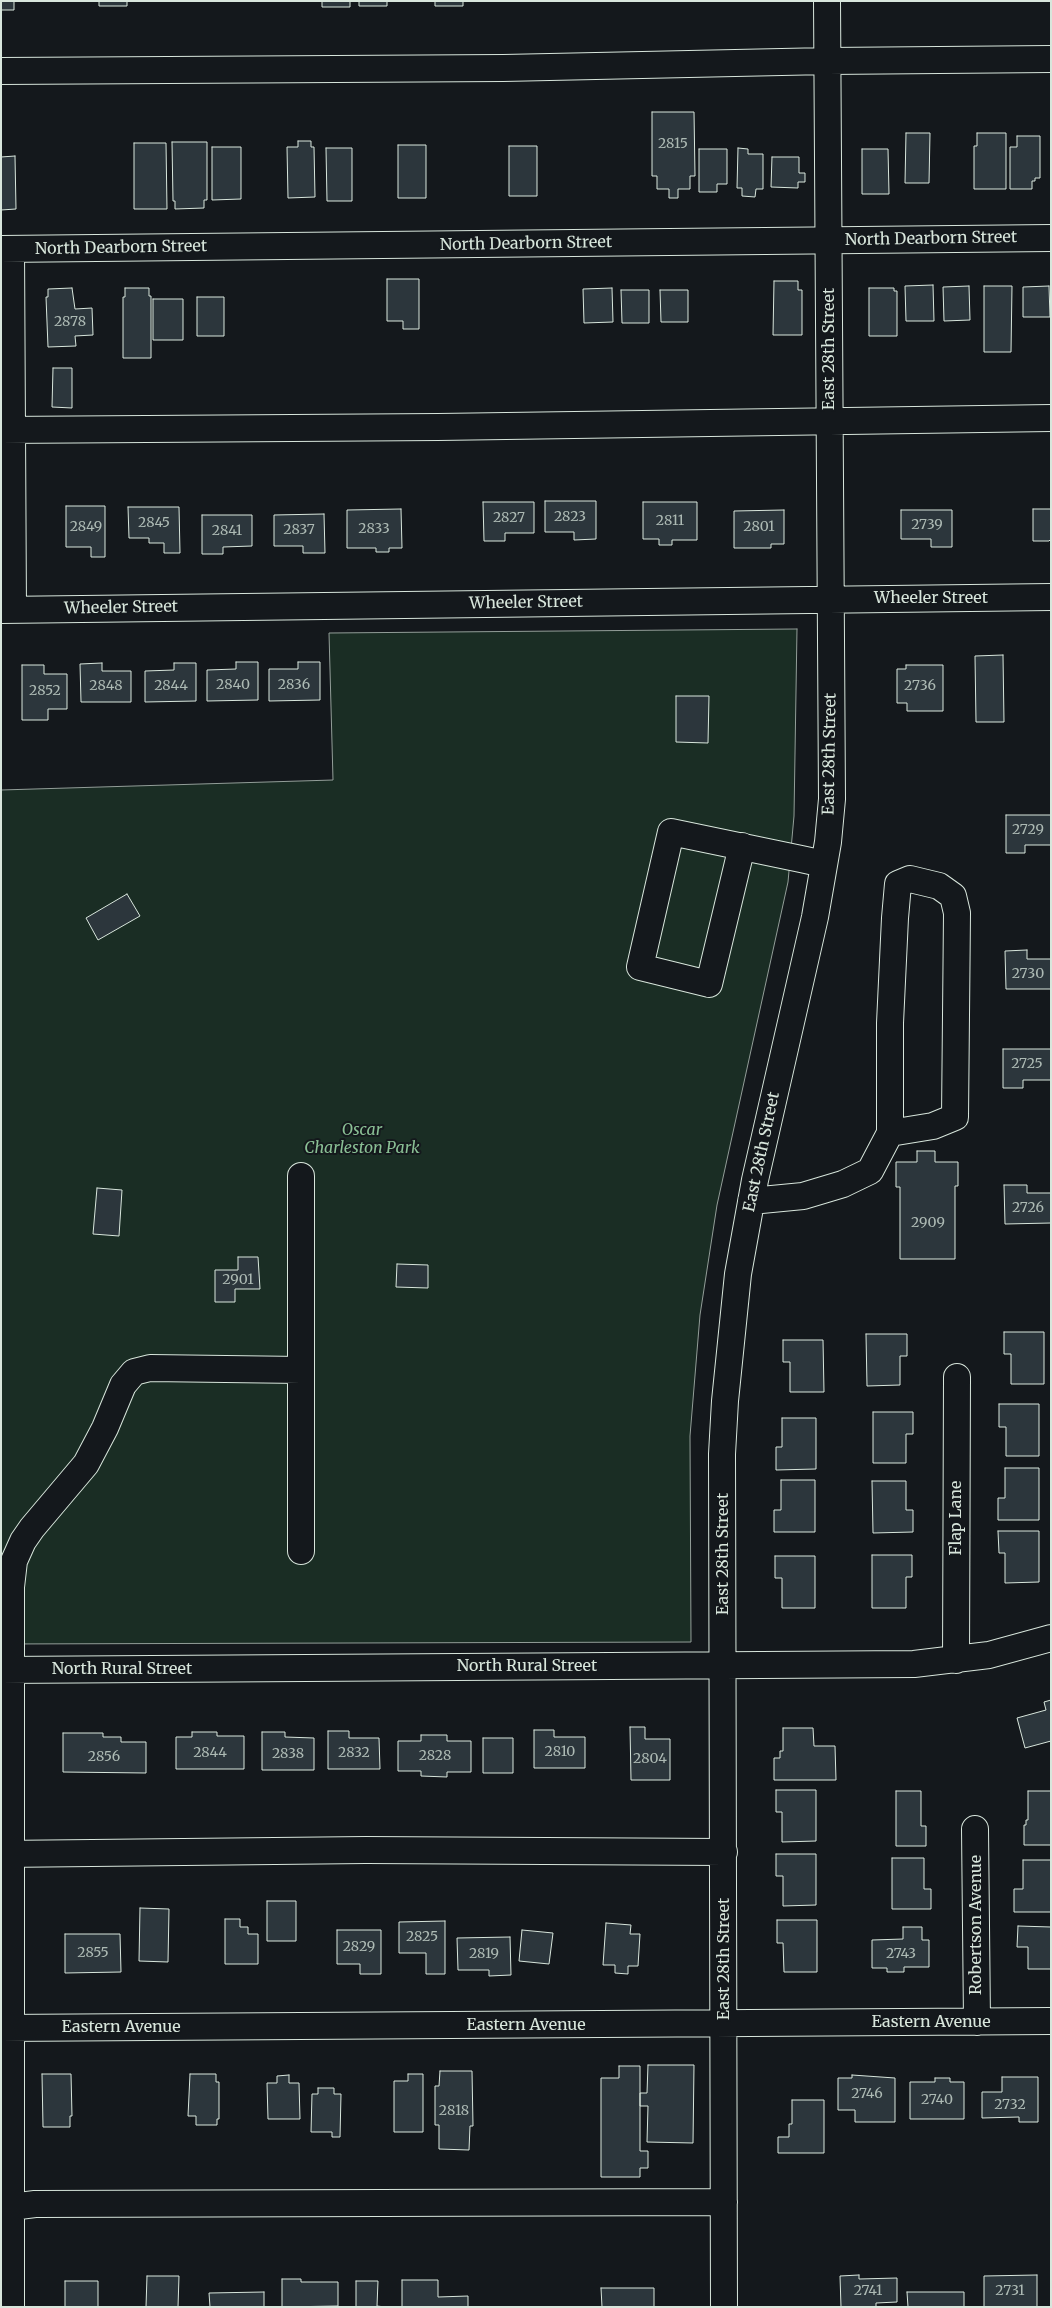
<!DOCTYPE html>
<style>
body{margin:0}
#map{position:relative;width:1052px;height:2308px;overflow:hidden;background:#14181c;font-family:Merriweather,serif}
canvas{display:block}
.frame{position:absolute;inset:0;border:2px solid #d8e6dc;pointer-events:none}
</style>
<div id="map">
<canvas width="1052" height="2308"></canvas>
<div class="frame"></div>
</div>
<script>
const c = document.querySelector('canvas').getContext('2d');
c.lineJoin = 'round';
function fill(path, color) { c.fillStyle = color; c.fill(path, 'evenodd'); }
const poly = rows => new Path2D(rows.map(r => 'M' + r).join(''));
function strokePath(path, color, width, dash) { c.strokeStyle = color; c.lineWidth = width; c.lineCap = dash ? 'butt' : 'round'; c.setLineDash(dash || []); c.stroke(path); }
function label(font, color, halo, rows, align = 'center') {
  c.font = font + ' Merriweather,serif'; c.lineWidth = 4; c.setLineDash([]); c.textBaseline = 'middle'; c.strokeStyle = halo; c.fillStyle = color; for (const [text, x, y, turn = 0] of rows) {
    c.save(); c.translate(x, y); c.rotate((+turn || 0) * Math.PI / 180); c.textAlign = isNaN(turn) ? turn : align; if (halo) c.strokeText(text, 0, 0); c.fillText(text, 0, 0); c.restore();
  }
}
const green = poly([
 [797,629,794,816,788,882,717,1205,700,1315,690,1436,691,1642,1,1644,1,790,333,780,329,633,797,629]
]);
const building = poly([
 [1,1,14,1,14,10,1,10,1,1],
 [99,1,127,1,127,6,99,6,99,1],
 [322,1,350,1,350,7,322,7,322,1],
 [359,1,387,1,387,6,359,6,359,1],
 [435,1,463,1,463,6,435,6,435,1],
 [652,112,694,112,695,176,690,176,690,189,678,189,678,198,669,198,669,189,657,189,657,176,652,176,652,112],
 [906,133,930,133,929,183,905,183,906,133],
 [977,133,1006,133,1006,189,974,189,974,146,977,146,977,133],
 [1017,136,1040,136,1040,178,1035,178,1035,181,1032,181,1032,189,1010,189,1010,147,1017,147,1017,136],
 [298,141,311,141,311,147,314,147,315,197,288,198,287,147,298,147,298,141],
 [172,142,207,142,207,200,204,200,204,208,175,209,175,201,173,201,172,142],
 [134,143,166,143,167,209,134,209,134,143],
 [398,145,426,145,426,198,398,198,398,145],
 [509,146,537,146,537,196,509,196,509,146],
 [212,147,241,147,241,199,212,200,212,147],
 [326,148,352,148,352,201,327,201,326,148],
 [738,148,748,149,748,154,763,154,763,189,756,189,755,197,742,196,742,188,737,188,738,148],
 [699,149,727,149,727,184,717,184,717,192,699,192,699,149],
 [862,149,888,149,889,194,862,194,862,149],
 [15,156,16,209,1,210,1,157,15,156],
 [772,157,799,157,799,173,805,173,805,182,798,182,798,188,771,187,772,157],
 [387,279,419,279,419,329,403,329,403,321,387,321,387,279],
 [774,281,798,281,798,290,802,290,802,335,773,335,774,281],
 [933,285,934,321,906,321,905,286,933,285],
 [969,286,970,320,944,321,943,287,969,286],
 [984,286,1012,286,1011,352,984,352,984,286],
 [1049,286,1050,317,1023,317,1023,287,1049,286],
 [72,288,75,309,92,308,93,335,75,336,76,346,48,347,46,297,48,297,48,289,72,288],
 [125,288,149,288,149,296,151,296,151,358,123,358,123,297,125,297,125,288],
 [612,288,613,322,584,323,583,289,612,288],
 [869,288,894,288,894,291,897,291,897,336,869,336,869,288],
 [621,290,649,290,649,323,622,323,621,290],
 [660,290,688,290,688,322,661,322,660,290],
 [197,297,224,297,224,336,197,336,197,297],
 [153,299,183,299,183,340,153,340,153,299],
 [53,368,72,368,72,408,52,407,53,368],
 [545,501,596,501,596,539,574,540,574,532,545,532,545,501],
 [483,502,534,502,534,533,505,533,505,541,484,541,483,502],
 [643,502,697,502,697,540,672,540,672,545,659,545,659,539,643,539,643,502],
 [66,506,105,506,105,557,91,557,91,547,66,547,66,506],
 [128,507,179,507,180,553,164,553,164,543,149,543,149,538,129,538,128,507],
 [401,509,402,548,389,548,389,552,376,552,376,548,347,548,347,510,401,509],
 [1033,509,1051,509,1051,539,1049,541,1033,541,1033,509],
 [784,510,784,544,771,544,771,548,734,548,734,511,784,510],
 [901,510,952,510,952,547,931,547,931,539,901,539,901,510],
 [324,514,325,553,303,553,303,546,274,546,274,515,324,514],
 [202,515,252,515,252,546,223,547,223,554,202,554,202,515],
 [1003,655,1004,722,976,722,975,656,1003,655],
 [236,662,258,662,258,700,207,701,207,670,236,669,236,662],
 [298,662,320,662,320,700,269,701,269,669,298,669,298,662],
 [102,663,102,671,131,671,131,702,81,702,80,664,102,663],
 [174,663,196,663,196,701,145,702,145,671,174,670,174,663],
 [22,665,44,665,44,674,67,674,67,709,48,709,48,720,22,720,22,665],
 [906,665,943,665,943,711,907,711,907,703,897,703,897,669,906,669,906,665],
 [676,696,709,696,708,743,676,742,676,696],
 [1006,815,1051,815,1051,845,1025,845,1025,853,1006,853,1006,815],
 [127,894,140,916,98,940,86,918,127,894],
 [1027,950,1027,959,1051,959,1051,989,1006,989,1005,951,1027,950],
 [1003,1049,1051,1049,1051,1080,1023,1080,1023,1088,1003,1088,1003,1049],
 [917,1151,935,1151,935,1162,958,1162,958,1186,955,1186,955,1259,900,1259,900,1187,896,1187,896,1162,917,1162,917,1151],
 [1004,1185,1027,1185,1027,1193,1051,1193,1051,1223,1005,1224,1004,1185],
 [97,1188,122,1190,119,1236,93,1234,97,1188],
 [238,1257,258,1257,260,1289,235,1289,235,1302,215,1302,215,1270,238,1270,238,1257],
 [397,1264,428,1265,428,1288,396,1287,397,1264],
 [1004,1332,1044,1332,1044,1384,1011,1384,1011,1354,1004,1354,1004,1332],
 [866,1334,907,1334,907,1356,900,1356,900,1385,867,1386,866,1334],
 [783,1340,823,1340,824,1392,790,1392,790,1362,783,1362,783,1340],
 [999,1404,1039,1404,1039,1456,1006,1456,1006,1427,999,1427,999,1404],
 [873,1412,913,1412,913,1434,906,1434,906,1463,873,1463,873,1412],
 [782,1418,816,1418,816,1469,776,1470,776,1447,782,1447,782,1418],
 [1005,1468,1039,1468,1039,1520,998,1520,998,1498,1005,1498,1005,1468],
 [781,1480,815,1480,815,1532,774,1532,774,1510,781,1510,781,1480],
 [872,1481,906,1481,906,1510,913,1510,913,1532,873,1533,872,1481],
 [998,1531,1039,1531,1039,1582,1005,1583,1005,1553,999,1553,998,1531],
 [872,1555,912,1555,912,1577,906,1577,906,1608,872,1608,872,1555],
 [775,1556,815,1556,815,1608,782,1608,782,1578,775,1578,775,1556],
 [1051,1700,1051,1741,1025,1748,1017,1718,1046,1710,1044,1702,1051,1700],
 [630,1727,645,1727,645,1739,670,1739,670,1780,631,1780,630,1727],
 [783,1728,813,1728,814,1746,835,1746,836,1780,774,1780,774,1758,780,1758,780,1751,783,1751,783,1728],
 [534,1730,554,1730,554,1737,585,1737,585,1768,534,1768,534,1730],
 [328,1731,349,1731,349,1738,379,1738,380,1769,328,1769,328,1731],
 [192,1732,217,1732,217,1736,244,1736,244,1769,176,1769,176,1737,192,1737,192,1732],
 [262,1732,285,1732,285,1737,314,1738,314,1770,262,1770,262,1732],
 [63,1733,103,1733,103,1737,121,1737,121,1742,146,1742,146,1773,63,1772,63,1733],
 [421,1735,447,1735,447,1741,471,1741,471,1772,447,1772,447,1777,421,1776,421,1771,398,1771,398,1741,421,1741,421,1735],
 [483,1738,513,1738,513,1773,483,1773,483,1738],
 [776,1790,816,1790,816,1841,782,1842,782,1812,776,1812,776,1790],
 [896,1791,921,1791,921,1826,926,1826,926,1846,896,1846,896,1791],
 [1028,1791,1051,1791,1051,1845,1024,1845,1024,1825,1026,1825,1026,1820,1028,1820,1028,1791],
 [776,1854,816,1854,816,1905,783,1906,783,1876,776,1876,776,1854],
 [892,1858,924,1858,924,1889,931,1889,931,1909,892,1909,892,1858],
 [1023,1860,1051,1860,1051,1912,1014,1912,1014,1889,1023,1889,1023,1860],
 [267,1901,296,1901,296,1941,267,1941,267,1901],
 [140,1908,169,1909,168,1962,139,1961,140,1908],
 [225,1919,240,1919,240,1927,248,1927,248,1934,258,1934,258,1964,225,1964,225,1919],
 [777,1920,817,1920,817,1972,784,1972,783,1943,777,1943,777,1920],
 [445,1921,445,1974,426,1974,426,1953,399,1953,399,1922,445,1921],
 [606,1923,631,1925,630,1934,640,1934,638,1966,628,1966,628,1974,615,1973,615,1965,603,1965,606,1923],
 [1018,1926,1051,1927,1051,1969,1028,1969,1028,1947,1017,1947,1018,1926],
 [903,1927,922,1927,922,1940,929,1940,929,1967,904,1967,904,1972,887,1972,887,1968,872,1968,872,1940,903,1939,903,1927],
 [337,1930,381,1930,381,1974,360,1974,360,1964,337,1964,337,1930],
 [522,1930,553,1933,549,1964,519,1961,522,1930],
 [65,1934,120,1934,121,1972,65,1973,65,1934],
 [510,1937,511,1975,489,1976,489,1970,458,1970,457,1938,510,1937],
 [648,2065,694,2065,693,2143,647,2142,648,2106,640,2106,640,2093,647,2093,648,2065],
 [619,2066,640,2066,640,2151,648,2151,648,2168,640,2168,640,2177,601,2177,601,2078,619,2078,619,2066],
 [440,2071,472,2071,473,2126,470,2126,469,2150,439,2149,439,2125,435,2125,435,2086,439,2086,440,2071],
 [42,2074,71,2074,72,2116,70,2116,70,2127,43,2127,42,2074],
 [190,2074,216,2074,216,2082,219,2082,219,2119,217,2119,217,2125,196,2125,196,2116,188,2116,190,2074],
 [408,2074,423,2074,423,2132,394,2132,394,2081,408,2081,408,2074],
 [289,2075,289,2083,299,2083,300,2119,268,2119,267,2083,277,2083,277,2076,289,2075],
 [852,2075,895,2078,895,2122,855,2122,855,2110,838,2110,838,2078,852,2078,852,2075],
 [1002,2077,1038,2077,1038,2122,1019,2122,1019,2117,982,2118,982,2092,1002,2092,1002,2077],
 [935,2078,950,2078,950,2082,964,2082,964,2119,910,2119,910,2082,935,2082,935,2078],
 [318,2088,334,2088,334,2094,341,2094,340,2137,332,2137,332,2132,311,2132,312,2094,318,2094,318,2088],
 [792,2100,824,2100,824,2153,778,2153,778,2137,789,2137,789,2124,792,2124,792,2100],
 [859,2275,859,2279,897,2278,897,2302,876,2303,876,2307,841,2307,840,2276,859,2275],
 [1037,2275,1037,2307,984,2307,984,2276,1037,2275],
 [147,2276,179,2276,178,2307,146,2307,147,2276],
 [282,2279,301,2279,301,2282,338,2282,338,2306,282,2307,282,2279],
 [402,2280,438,2280,438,2297,468,2296,468,2307,402,2307,402,2280],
 [65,2281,98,2281,98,2307,65,2307,65,2281],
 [356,2281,378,2281,377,2306,385,2307,356,2307,356,2281],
 [601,2288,654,2288,654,2307,602,2307,601,2288],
 [264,2292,264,2307,210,2307,209,2293,264,2292],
 [907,2292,964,2292,964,2307,908,2307,907,2292]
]);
const minor = poly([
 [1,71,503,68,828,61,1051,59],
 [1,249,1051,238],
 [11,249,13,610],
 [1,430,438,427,1051,418],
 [1,610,1051,597],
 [742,846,709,984,640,967,671,832,801,859,824,864],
 [751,1201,803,1196,843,1184,870,1171,890,1133,890,1023,895,918,898,884,910,879,939,886,953,896,957,913,955,1117,933,1126,890,1133],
 [301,1370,301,1551],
 [956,1660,957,1377],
 [1,1670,914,1664,989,1655,1051,1638],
 [975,1829,977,2022],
 [1,1854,366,1850,724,1852],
 [1,2028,1051,2021],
 [11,2207,35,2204,724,2202],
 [11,2307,11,1587,14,1561,23,1541,32,1528,86,1464,105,1428,123,1385,134,1372,150,1368,301,1370,301,1176],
 [724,2307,722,1454,725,1401,738,1274,755,1180,815,917,828,842,832,799,827,1]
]);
const numberNames = [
 ["2815",673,144],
 ["2878",70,322],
 ["2823",570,517],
 ["2827",509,518],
 ["2811",670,521],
 ["2845",154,523],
 ["2739",927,525],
 ["2849",86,527],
 ["2801",759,527],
 ["2833",374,529],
 ["2837",299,530],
 ["2841",227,531],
 ["2840",233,685],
 ["2836",294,685],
 ["2848",106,686],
 ["2844",171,686],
 ["2736",920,686],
 ["2852",45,691],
 ["2729",1028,830],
 ["2730",1028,974],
 ["2725",1027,1064],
 ["2726",1028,1208],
 ["2909",928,1223],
 ["2901",238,1280],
 ["2810",560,1752],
 ["2844",210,1753],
 ["2832",354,1753],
 ["2838",288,1754],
 ["2828",435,1756],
 ["2856",104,1757],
 ["2804",650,1759],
 ["2825",422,1937],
 ["2829",359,1947],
 ["2855",93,1953],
 ["2819",484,1954],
 ["2743",901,1954],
 ["2746",867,2094],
 ["2740",937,2100],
 ["2732",1010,2105],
 ["2818",454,2111],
 ["2741",868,2291],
 ["2731",1010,2291]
];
const streetNames = [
 ["North Dearborn Street",931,239,-1],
 ["North Dearborn Street",526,244,-1],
 ["North Dearborn Street",121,248,-1],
 ["East 28th Street",829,349,-90],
 ["Wheeler Street",931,598],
 ["Wheeler Street",526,603,-1],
 ["Wheeler Street",121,608,-1],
 ["East 28th Street",830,754,-89],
 ["East 28th Street",762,1152,-78],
 ["Flap Lane",956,1518,-90],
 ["East 28th Street",723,1554,-90],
 ["North Rural Street",527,1666],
 ["North Rural Street",122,1669],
 ["Robertson Avenue",976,1925,-90],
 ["East 28th Street",724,1959,-90],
 ["Eastern Avenue",931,2022],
 ["Eastern Avenue",526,2025],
 ["Eastern Avenue",121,2027]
];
const parkNames = [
 ["Oscar",362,1130],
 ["Charleston Park",362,1148]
];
fill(green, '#1a2d24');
strokePath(green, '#939e99', 1);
fill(building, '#2c363c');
strokePath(building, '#d8e6dc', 1);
strokePath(minor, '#d8e6dc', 28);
strokePath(minor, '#14181c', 26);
label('14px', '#adbab4', null, numberNames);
label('16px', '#d8e6dc', '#14181c', streetNames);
label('italic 16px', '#8ac095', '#14181c', parkNames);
</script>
